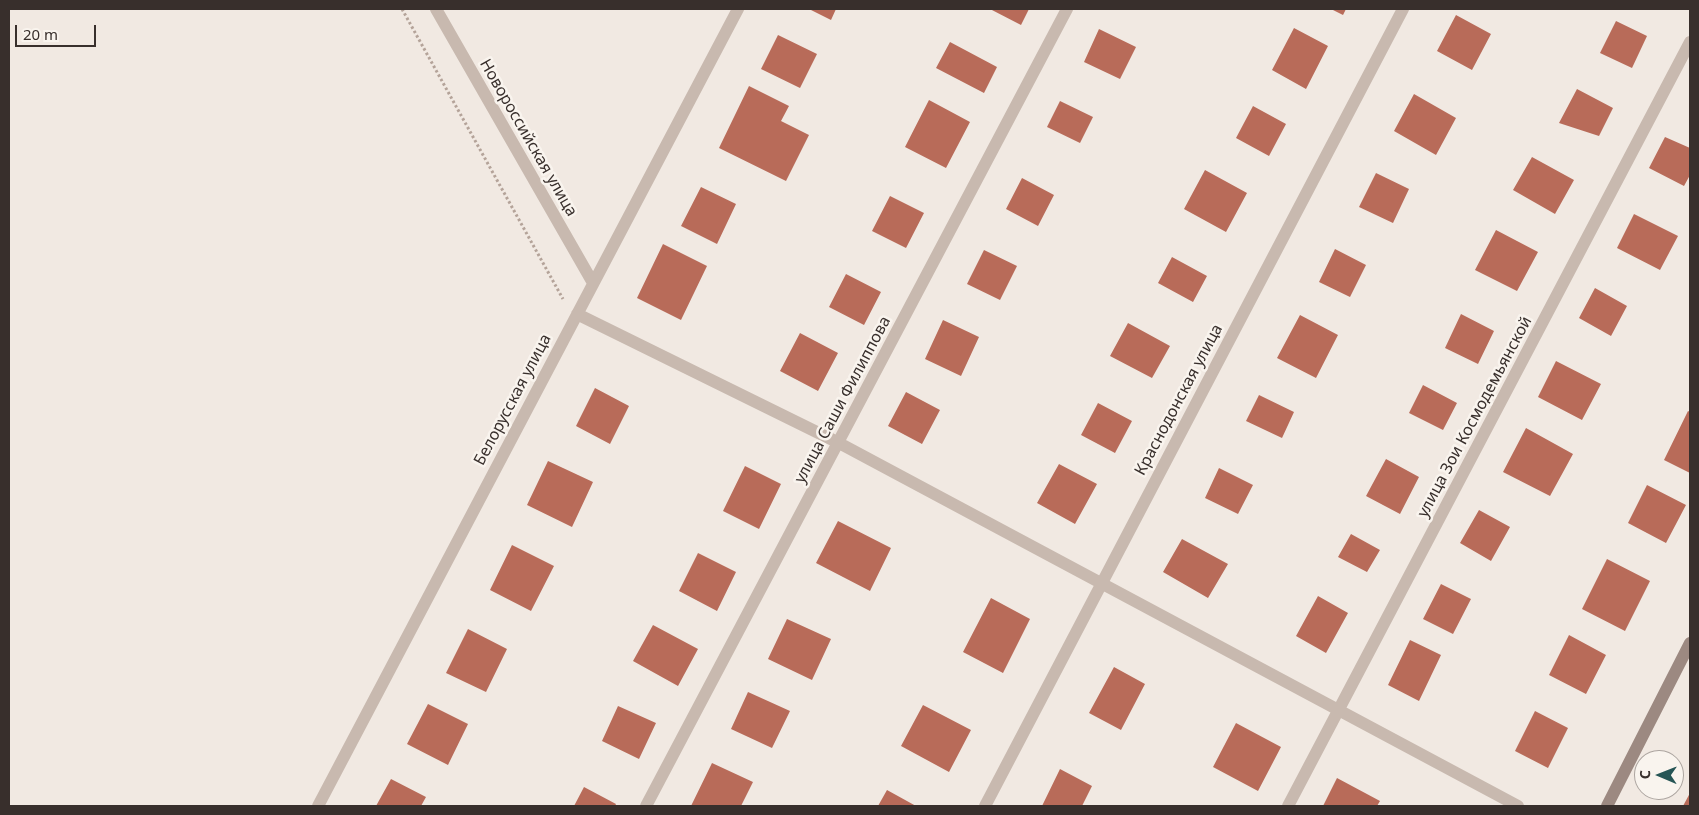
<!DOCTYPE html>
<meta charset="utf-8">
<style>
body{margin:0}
#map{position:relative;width:1699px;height:815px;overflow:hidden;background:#f1e9e2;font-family:"Noto Sans",sans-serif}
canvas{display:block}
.frame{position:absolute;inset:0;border:10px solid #382f2c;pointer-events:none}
.north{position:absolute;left:1634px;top:750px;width:50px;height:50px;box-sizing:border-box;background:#f9f4ee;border:1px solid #aca5a0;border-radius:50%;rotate:271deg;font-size:14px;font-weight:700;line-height:20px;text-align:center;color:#382f2c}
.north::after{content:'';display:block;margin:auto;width:18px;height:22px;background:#265555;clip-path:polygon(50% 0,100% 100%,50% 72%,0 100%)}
.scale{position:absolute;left:15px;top:25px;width:81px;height:22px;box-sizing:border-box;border:2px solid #382f2c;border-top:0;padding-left:6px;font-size:15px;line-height:18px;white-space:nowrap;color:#382f2c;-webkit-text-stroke:4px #f9f4ee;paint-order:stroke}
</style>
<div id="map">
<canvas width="1699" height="815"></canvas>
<div class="frame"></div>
<div class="north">С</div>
<div class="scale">20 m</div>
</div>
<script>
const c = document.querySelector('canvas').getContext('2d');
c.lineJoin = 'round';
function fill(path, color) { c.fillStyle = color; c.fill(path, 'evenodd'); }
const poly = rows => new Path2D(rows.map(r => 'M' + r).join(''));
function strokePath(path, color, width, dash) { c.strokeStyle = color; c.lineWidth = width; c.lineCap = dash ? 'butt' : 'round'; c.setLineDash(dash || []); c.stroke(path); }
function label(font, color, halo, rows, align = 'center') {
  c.font = font + ' "Noto Sans",sans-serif'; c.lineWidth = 5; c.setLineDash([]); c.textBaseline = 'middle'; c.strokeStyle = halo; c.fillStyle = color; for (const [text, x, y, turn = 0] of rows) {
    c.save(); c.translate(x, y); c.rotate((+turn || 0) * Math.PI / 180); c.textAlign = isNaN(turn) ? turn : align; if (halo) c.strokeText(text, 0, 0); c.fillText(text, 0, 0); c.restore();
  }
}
const building = poly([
 [809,9,836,9,831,20],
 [990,9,1029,9,1021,25],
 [1331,9,1346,9,1343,15],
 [1456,15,1491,34,1472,70,1437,51],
 [1616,21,1647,36,1632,68,1600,53],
 [1294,28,1328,46,1306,89,1272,70],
 [1099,29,1136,47,1120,79,1084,62],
 [778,35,817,54,800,88,761,69],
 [950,42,997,67,984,93,936,68],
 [749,86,789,106,781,121,809,135,786,181,719,148],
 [1577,89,1613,108,1599,136,1559,123],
 [1414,94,1456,118,1436,155,1394,131],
 [929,100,970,122,946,168,905,147],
 [1060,101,1093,117,1080,143,1047,127],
 [1253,106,1286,124,1269,156,1236,138],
 [1665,137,1690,148,1690,175,1684,186,1649,168],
 [1532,157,1574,180,1555,214,1513,190],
 [1205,170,1247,193,1226,232,1184,209],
 [1376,173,1409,189,1393,223,1359,207],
 [1022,178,1054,195,1038,226,1006,209],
 [701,187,736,204,717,244,681,226],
 [890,196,924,213,906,248,872,231],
 [1634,214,1678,236,1660,270,1617,248],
 [1496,230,1538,252,1517,291,1475,270],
 [663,244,707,266,681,320,637,298],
 [1335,249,1366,265,1350,297,1319,282],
 [984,250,1017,266,1000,300,967,284],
 [1172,257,1207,276,1193,302,1158,283],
 [846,274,881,292,864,325,829,307],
 [1595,288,1627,306,1611,336,1579,318],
 [1461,314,1494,331,1478,364,1445,348],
 [1300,315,1338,335,1316,378,1277,358],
 [943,320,979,337,961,376,925,359],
 [1128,323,1170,346,1152,378,1110,356],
 [800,333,838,353,818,391,780,371],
 [1556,361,1601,384,1582,420,1538,397],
 [1423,385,1457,403,1443,430,1409,413],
 [595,388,629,406,610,444,576,426],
 [906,392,940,410,922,444,888,426],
 [1259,395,1294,412,1282,438,1246,421],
 [1098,403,1132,421,1115,453,1081,435],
 [1688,411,1690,412,1690,473,1664,460],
 [1526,428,1573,454,1550,496,1503,472],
 [1386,459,1419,477,1400,514,1366,496],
 [548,461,593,482,572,527,527,505],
 [1059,464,1097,484,1075,524,1037,503],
 [745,466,781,484,759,529,723,511],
 [1219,468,1253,485,1238,514,1205,498],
 [1647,485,1686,505,1666,543,1628,523],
 [1479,510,1510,527,1491,561,1460,543],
 [838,521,891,548,870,591,816,563],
 [1351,534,1380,550,1367,572,1338,557],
 [1182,539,1228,564,1208,598,1163,572],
 [512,545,554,566,531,611,490,590],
 [698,553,736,572,717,611,679,591],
 [1607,559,1650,581,1625,631,1582,609],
 [1441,584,1471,599,1453,634,1423,619],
 [1318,596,1348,613,1326,653,1296,636],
 [991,598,1030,619,1003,673,963,652],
 [787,619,831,639,812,680,768,659],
 [653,625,698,649,678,686,633,661],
 [468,629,507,649,486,692,446,673],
 [1569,635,1606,655,1586,694,1549,675],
 [1410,640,1441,655,1419,701,1388,685],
 [1114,667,1145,684,1121,730,1089,713],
 [748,692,790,711,772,748,731,729],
 [428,704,468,724,448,765,407,744],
 [923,705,971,730,949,772,901,746],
 [618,706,656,723,639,759,602,741],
 [1535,711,1568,728,1548,768,1515,751],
 [1236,723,1281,747,1258,791,1213,767],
 [712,763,753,782,741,806,691,806],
 [1060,769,1092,786,1082,806,1042,806],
 [1337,778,1380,801,1377,806,1323,806],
 [391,779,426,797,421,806,376,806],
 [584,787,616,804,615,806,574,806],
 [887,790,916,806,878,806],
 [1690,793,1690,806,1683,806]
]);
const path = poly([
 [402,9,563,299]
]);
const street = poly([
 [436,9,593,283],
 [577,314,839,443,1518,806],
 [318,806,738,9],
 [646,806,1067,9],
 [985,806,1403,9],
 [1288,806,1690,42]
]);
const secondary = poly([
 [1607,806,1690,643]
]);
const streetNames = [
 ["Новороссийская улица",528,138,60],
 ["Белорусская улица",513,400,-62],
 ["улица Саши Филиппова",843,400,-62],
 ["Краснодонская улица",1179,400,-62],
 ["улица Зои Космодемьянской",1475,417,-62]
];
fill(building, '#b86b59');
strokePath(path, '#b4a399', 3, [2.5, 2.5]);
strokePath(street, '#c8b9af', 12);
strokePath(secondary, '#9c8981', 12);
label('16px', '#382f2c', '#f9f4ee', streetNames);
</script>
